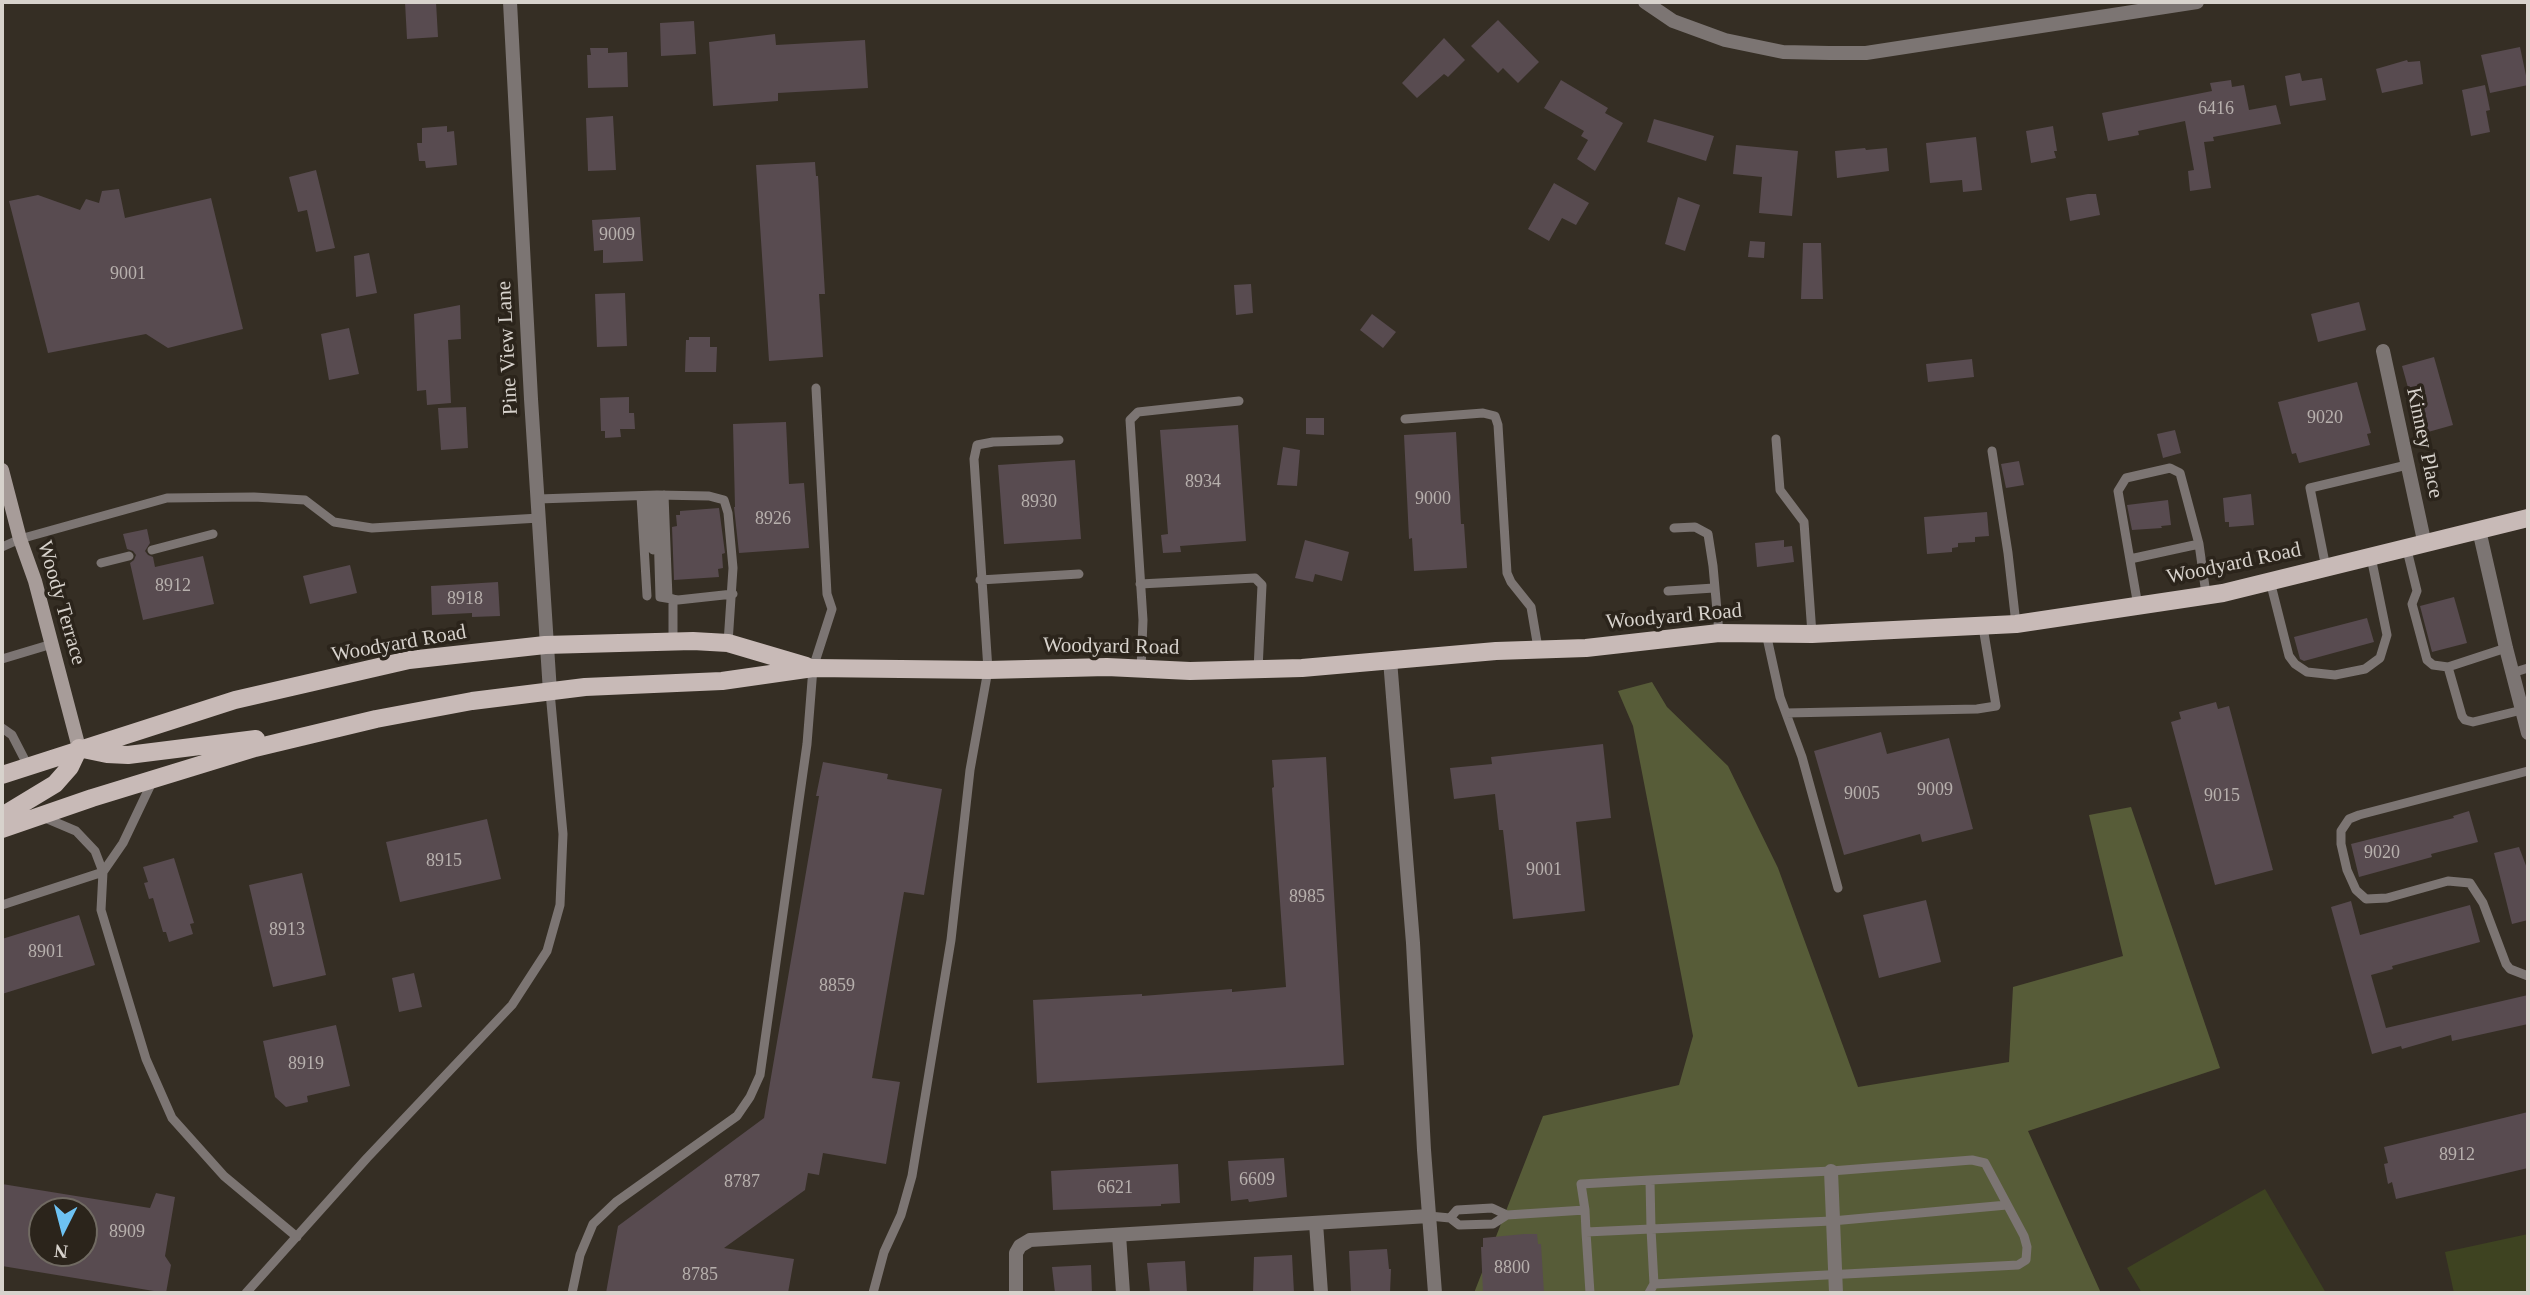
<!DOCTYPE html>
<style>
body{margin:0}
#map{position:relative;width:2530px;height:1295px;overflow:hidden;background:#352e24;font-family:Georgia,serif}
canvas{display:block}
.frame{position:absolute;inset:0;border:4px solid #d7d2cc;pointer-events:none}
.north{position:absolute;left:28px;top:1197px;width:70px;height:70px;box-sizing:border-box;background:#2b241b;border:2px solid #706a62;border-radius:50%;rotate:186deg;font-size:19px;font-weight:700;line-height:28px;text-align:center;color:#d7d2cc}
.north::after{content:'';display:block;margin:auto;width:24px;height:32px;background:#6dc2f3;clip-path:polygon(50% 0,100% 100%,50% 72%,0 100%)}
</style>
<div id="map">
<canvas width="2530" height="1295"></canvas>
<div class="frame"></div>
<div class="north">N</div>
</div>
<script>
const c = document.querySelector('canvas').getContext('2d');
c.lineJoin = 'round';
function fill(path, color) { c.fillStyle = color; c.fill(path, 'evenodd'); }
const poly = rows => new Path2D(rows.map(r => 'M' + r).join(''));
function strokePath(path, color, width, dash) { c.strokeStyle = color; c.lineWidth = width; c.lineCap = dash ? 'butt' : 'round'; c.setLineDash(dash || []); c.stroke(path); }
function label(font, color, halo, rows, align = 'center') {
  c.font = font + ' Georgia,serif'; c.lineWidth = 7; c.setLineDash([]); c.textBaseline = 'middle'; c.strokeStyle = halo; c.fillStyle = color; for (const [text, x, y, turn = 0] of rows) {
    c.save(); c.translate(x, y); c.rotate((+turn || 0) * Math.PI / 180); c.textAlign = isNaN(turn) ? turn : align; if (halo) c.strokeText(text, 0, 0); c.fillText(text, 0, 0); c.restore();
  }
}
const green = poly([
 [2265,1189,2326,1293,2142,1293,2127,1268],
 [2528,1234,2528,1293,2454,1293,2445,1252]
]);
const forest = poly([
 [1652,682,1667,707,1728,766,1778,868,1858,1087,2009,1062,2013,987,2123,956,2089,815,2131,807,2220,1068,2028,1131,2101,1293,1474,1293,1543,1116,1679,1085,1693,1036,1633,726,1618,691]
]);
const building = poly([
 [405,2,436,2,438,37,407,39],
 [1498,20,1539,62,1518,83,1503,68,1498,73,1471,46],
 [694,21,696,54,661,56,660,23],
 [775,34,776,45,865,40,868,88,778,93,778,101,713,106,709,42],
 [1444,38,1465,60,1448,77,1444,74,1417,98,1402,83],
 [2520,47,2528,85,2490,93,2481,55],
 [590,48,608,48,608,53,627,52,628,87,588,88,587,55,591,55],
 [2407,60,2408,62,2420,61,2423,84,2382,93,2376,69],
 [2300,73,2302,81,2322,78,2326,100,2290,106,2285,76],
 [1561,80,1608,108,1605,113,1623,123,1595,171,1577,159,1588,140,1581,136,1584,131,1544,108],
 [2231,80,2232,87,2244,85,2249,110,2276,105,2281,124,2213,137,2214,141,2204,142,2211,188,2190,191,2188,171,2194,170,2185,121,2138,131,2139,135,2108,141,2102,113,2212,91,2210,83],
 [2485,85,2490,110,2486,111,2490,132,2471,136,2462,90],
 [613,116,616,170,588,171,586,118],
 [1654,119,1714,136,1706,161,1647,142],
 [447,126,447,132,454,131,457,165,426,168,425,161,419,161,417,143,422,143,422,128],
 [2053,126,2057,151,2054,151,2056,158,2031,163,2026,131],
 [1976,137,1982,190,1963,192,1962,180,1930,183,1926,143],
 [1736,145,1798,151,1792,216,1759,213,1762,177,1733,174],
 [1865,148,1866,150,1887,148,1889,171,1837,178,1835,151],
 [815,162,816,176,818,176,825,294,819,294,823,357,769,361,756,165],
 [316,170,335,248,316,252,307,210,298,212,289,177],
 [1554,183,1589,203,1576,225,1562,218,1549,241,1528,229],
 [119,189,125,218,211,198,243,329,168,348,146,334,48,353,9,201,38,195,80,210,86,199,99,203,102,191],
 [2088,194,2096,194,2100,215,2070,221,2066,198],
 [1678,197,1700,205,1685,251,1665,244],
 [640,217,643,261,603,263,603,250,594,251,592,220],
 [1750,241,1765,242,1764,258,1748,257],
 [1803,243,1821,243,1823,299,1801,299],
 [369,253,377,293,356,297,354,256],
 [1251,284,1253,313,1236,315,1234,285],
 [625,293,627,346,597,347,595,294],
 [2359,302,2366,330,2318,342,2311,314],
 [460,305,461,339,448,340,451,403,427,405,426,390,417,391,414,314],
 [1372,314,1396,332,1383,348,1360,330],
 [349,328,359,374,329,380,321,334],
 [689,337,710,337,710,347,717,347,716,372,685,372,686,340,689,340],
 [2434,357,2453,425,2421,434,2402,366],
 [1972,359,1974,377,1928,382,1926,364],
 [2357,382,2371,433,2367,434,2370,445,2299,463,2296,453,2292,454,2278,402],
 [629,397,629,413,634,413,635,429,620,429,621,437,605,438,605,431,601,431,600,398],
 [466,407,468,448,441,450,438,408],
 [1306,418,1324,418,1324,435,1306,434],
 [786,422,789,484,804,483,809,548,739,553,734,507,735,507,733,424],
 [1238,425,1246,541,1180,546,1181,552,1163,553,1161,535,1168,534,1160,430],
 [2175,430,2181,453,2163,458,2157,434],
 [1456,432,1461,524,1464,524,1467,568,1414,571,1412,538,1409,539,1404,435],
 [1283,447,1300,450,1297,486,1277,485],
 [1075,460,1081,539,1004,544,998,465],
 [2019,461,2024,485,2006,488,2001,464],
 [2251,494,2254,525,2229,527,2229,522,2225,522,2223,498],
 [2168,500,2171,525,2161,526,2162,528,2132,530,2127,505],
 [719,508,725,553,722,554,723,568,718,569,719,577,674,580,672,527,677,526,676,515,680,515,680,511],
 [1987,512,1989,536,1975,537,1975,542,1958,543,1958,547,1952,548,1952,552,1927,554,1924,517],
 [147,529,150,543,145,551,148,555,153,557,155,567,203,556,214,604,143,620,130,563,134,560,136,555,133,551,127,549,123,534],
 [1305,540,1349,552,1342,581,1315,574,1313,582,1295,578],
 [1784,540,1784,547,1792,546,1794,562,1757,567,1755,543],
 [350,565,357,593,310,604,303,576],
 [498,582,500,616,472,617,472,613,432,615,431,586],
 [2454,597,2467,643,2432,652,2420,606],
 [2367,618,2374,642,2304,661,2300,659,2294,637],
 [2216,702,2218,709,2229,706,2273,870,2215,885,2171,722,2181,719,2179,712],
 [1881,732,1887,754,1949,738,1973,829,1922,842,1920,834,1844,855,1814,751],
 [1603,744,1611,818,1576,822,1585,911,1513,919,1503,830,1499,830,1495,794,1454,799,1450,768,1492,764,1491,757],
 [1326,757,1344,1065,1037,1083,1033,1000,1142,994,1142,996,1232,989,1232,992,1286,987,1272,788,1274,787,1272,760],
 [823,762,888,774,887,779,942,789,924,895,904,892,872,1078,900,1082,886,1164,823,1153,819,1175,808,1173,805,1190,724,1248,794,1259,788,1293,606,1293,618,1226,764,1118,819,796,816,796],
 [2469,811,2478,842,2431,854,2432,857,2359,877,2351,844,2454,818,2453,816],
 [487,819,501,879,400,902,386,842],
 [2519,847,2528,871,2528,920,2512,924,2494,853],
 [174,858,194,923,190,924,193,934,169,942,166,932,163,932,153,898,149,899,144,883,148,882,143,867],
 [302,873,326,975,273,987,249,885],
 [1926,900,1941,962,1879,978,1863,915],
 [2351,901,2360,935,2470,905,2480,942,2392,966,2393,969,2371,975,2386,1028,2528,995,2528,1024,2452,1041,2451,1035,2402,1049,2401,1046,2372,1054,2331,907],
 [79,915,95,965,2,994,2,939],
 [414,973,422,1007,399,1012,392,978],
 [336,1025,350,1086,307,1096,308,1102,286,1107,275,1097,263,1041],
 [2528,1112,2528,1168,2396,1199,2392,1182,2388,1184,2384,1164,2388,1163,2384,1147],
 [1284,1158,1287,1197,1249,1202,1248,1199,1231,1201,1228,1161],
 [1178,1164,1180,1203,1161,1204,1161,1206,1053,1210,1051,1171],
 [2,1184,150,1208,156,1193,175,1197,165,1256,171,1265,166,1293,2,1266],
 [42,1211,84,1211,84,1253,42,1253],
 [1524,1234,1537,1234,1538,1244,1541,1244,1544,1293,1483,1293,1481,1247,1483,1247,1483,1238],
 [1387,1249,1389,1269,1391,1269,1390,1293,1351,1293,1349,1251],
 [1292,1255,1294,1293,1253,1293,1254,1257],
 [1185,1261,1187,1293,1150,1293,1147,1263],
 [1091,1265,1092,1293,1055,1293,1052,1267]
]);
const lane = poly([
 [1405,419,1483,413,1495,416,1498,425,1507,573,1511,582,1531,607,1538,648],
 [1776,439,1780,490,1804,522,1812,634],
 [1992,451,2008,553,2016,624],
 [657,495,660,597,678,600,733,594],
 [664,495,668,598],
 [641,496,647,596],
 [650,496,653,550],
 [538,499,657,495,709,496,724,500,728,513,733,568,728,643],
 [1674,528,1695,527,1708,534,1713,566,1719,633],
 [2,547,20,539,167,498,254,497,305,500,334,522,372,528,539,518],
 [152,550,213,534],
 [2407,550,2417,591,2412,604,2427,660,2433,665,2448,667],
 [2130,559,2199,544],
 [101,563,129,556],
 [2326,568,2310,488,2407,465],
 [980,580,1079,574],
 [2270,581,2289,656,2295,664,2307,672,2335,675,2365,669,2380,658,2387,635,2371,557],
 [1140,584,1255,578,1262,585,1258,670],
 [1668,591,1714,588],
 [673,599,673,641],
 [2138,606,2118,491,2126,478,2170,468,2180,473,2199,544,2206,594],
 [1766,633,1780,697,1802,757,1838,888],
 [2506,648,2448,667,2462,716,2465,720,2473,722,2522,710],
 [2,659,52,644],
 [1141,670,1143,620,1130,420,1138,412,1239,401],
 [2512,673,2528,668],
 [1786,713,1977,709,1996,706,1983,627],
 [2,728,12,735,28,766],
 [2528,771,2359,815,2349,819,2341,831,2341,844,2347,870,2356,890,2366,899,2387,898,2448,881,2470,883,2483,903,2506,964,2510,969,2528,976],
 [43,817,76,831,95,851,103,872,101,910,146,1059,172,1118,224,1176,297,1237],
 [2,905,103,872,123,843,153,780],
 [1585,1210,1581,1184,1650,1180],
 [1429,1216,1450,1218,1459,1225,1493,1224,1507,1215],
 [1450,1218,1457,1210,1492,1208,1507,1215,1585,1210,1586,1232,1651,1229,1650,1180,1831,1171,1972,1160,1985,1163,2024,1236,2027,1247,2026,1260,2018,1265,1654,1284,1649,1293],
 [1586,1232,1590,1293],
 [1654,1284,1651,1229,1832,1221,2007,1205],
 [246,1293,367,1158,512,1005,547,951,560,905,563,834,550,692],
 [572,1293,580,1255,593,1224,616,1202,737,1116,750,1097,760,1075,807,744,813,668,832,609,827,594,816,388],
 [873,1293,884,1252,901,1215,912,1176,951,940,970,770,988,670,974,459,977,445,993,442,1059,440]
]);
const street = poly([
 [510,2,531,399,550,692],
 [1645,2,1673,21,1725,40,1783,52,1829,53,1866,53,2197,2],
 [2383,351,2425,545],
 [2479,530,2506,648,2528,733],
 [1390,660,1413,943,1424,1150,1435,1293],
 [1831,1171,1836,1293],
 [1316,1223,1321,1293],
 [1119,1235,1123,1293],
 [1016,1293,1016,1253,1020,1246,1030,1240,1429,1216]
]);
const secondary = poly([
 [2,470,20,539,35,581,79,748]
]);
const primary = poly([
 [83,749,107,754,128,755,256,739],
 [2,775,235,700,409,660,545,645,693,641,728,643,806,666],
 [2,816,55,784,70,767,79,748],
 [2,829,92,798,255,748,376,719,472,701,585,687,722,681,813,668,988,670,1107,667,1190,671,1302,668,1496,651,1586,648,1719,633,1812,634,2016,624,2223,593,2528,518]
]);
const numberNames = [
 ["6416",2216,109],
 ["9009",617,235],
 ["9001",128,274],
 ["9020",2325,418],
 ["8934",1203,482],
 ["9000",1433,499],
 ["8930",1039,502],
 ["8926",773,519],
 ["8912",173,586],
 ["8918",465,599],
 ["9009",1935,790],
 ["9005",1862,794],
 ["9015",2222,796],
 ["9020",2382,853],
 ["8915",444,861],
 ["9001",1544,870],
 ["8985",1307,897],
 ["8913",287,930],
 ["8901",46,952],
 ["8859",837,986],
 ["8919",306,1064],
 ["8912",2457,1155],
 ["6609",1257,1180],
 ["8787",742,1182],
 ["6621",1115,1188],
 ["8909",127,1232],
 ["8800",1512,1268],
 ["8785",700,1275]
];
const streetNames = [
 ["Pine View Lane",508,348,-93],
 ["Kinney Place",2424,443,78],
 ["Woodyard Road",2234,564,-12],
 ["Woody Terrace",61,603,74],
 ["Woodyard Road",1674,617,-5],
 ["Woodyard Road",399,644,-10],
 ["Woodyard Road",1111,647,1]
];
fill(green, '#3e4321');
fill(forest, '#575c38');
fill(building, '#584b50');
strokePath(lane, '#7c7573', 9);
strokePath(street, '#7c7573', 14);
strokePath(secondary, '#a79c99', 14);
strokePath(primary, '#c8bab7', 18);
label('18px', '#b7b0ad', null, numberNames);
label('21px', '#d7d2cc', '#2b241b', streetNames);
</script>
